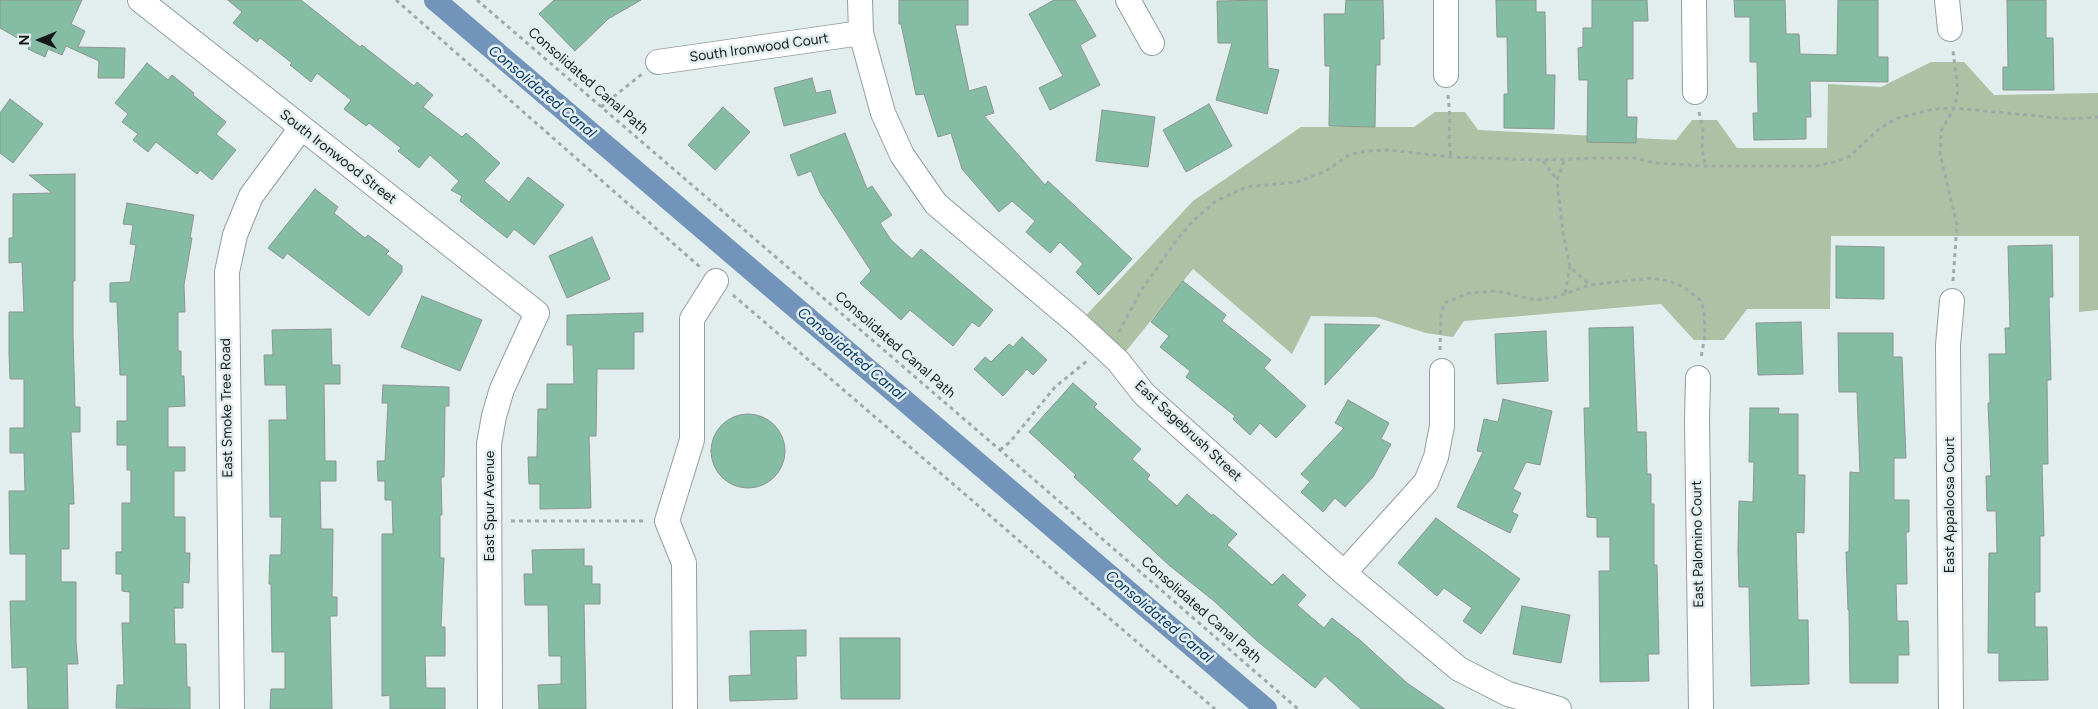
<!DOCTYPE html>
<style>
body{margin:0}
#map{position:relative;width:2098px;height:709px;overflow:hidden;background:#e2eeee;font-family:Figtree,sans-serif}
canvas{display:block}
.north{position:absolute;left:15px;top:15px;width:50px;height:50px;-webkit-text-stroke:4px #e2eeee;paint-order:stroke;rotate:270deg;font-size:14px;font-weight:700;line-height:20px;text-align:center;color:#141818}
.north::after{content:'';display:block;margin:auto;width:18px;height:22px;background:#141818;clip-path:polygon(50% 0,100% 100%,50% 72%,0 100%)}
</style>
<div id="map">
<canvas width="2098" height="709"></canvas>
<div class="north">N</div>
</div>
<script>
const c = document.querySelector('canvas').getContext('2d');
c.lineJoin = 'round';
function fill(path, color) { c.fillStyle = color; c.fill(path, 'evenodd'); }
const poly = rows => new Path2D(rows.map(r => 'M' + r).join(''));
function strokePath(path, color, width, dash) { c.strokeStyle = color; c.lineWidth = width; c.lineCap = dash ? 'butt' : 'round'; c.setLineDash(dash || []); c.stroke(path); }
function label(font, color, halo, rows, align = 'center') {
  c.font = font + ' Figtree,sans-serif'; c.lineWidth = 5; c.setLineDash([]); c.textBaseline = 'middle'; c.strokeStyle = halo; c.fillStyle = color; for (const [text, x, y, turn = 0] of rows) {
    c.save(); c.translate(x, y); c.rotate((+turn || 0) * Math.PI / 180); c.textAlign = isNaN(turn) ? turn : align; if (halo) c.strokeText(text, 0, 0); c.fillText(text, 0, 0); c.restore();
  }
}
const green = poly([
 [1931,62,1964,62,1994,95,2098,93,2098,310,2079,312,2079,236,1831,236,1830,309,1747,309,1724,340,1694,340,1661,304,1464,321,1453,337,1426,333,1375,317,1311,316,1292,354,1193,269,1118,361,1078,324,1193,201,1301,127,1414,127,1435,112,1465,112,1478,130,1676,140,1692,120,1717,120,1737,148,1827,148,1828,84,1881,87]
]);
const canal = poly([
 [435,0,1266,709]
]);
const building = poly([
 [0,0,82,0,71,24,85,31,78,47,125,48,124,78,98,78,99,61,66,46,62,55,48,49,45,57,28,49,30,45,0,28,0,0],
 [228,0,301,0,360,47,362,45,414,86,417,82,433,95,423,107,462,137,466,133,500,163,484,181,509,202,528,177,564,205,534,245,514,229,507,238,460,201,462,196,451,190,459,181,430,155,419,168,398,151,401,148,369,123,366,126,344,109,351,100,317,73,311,82,290,65,292,63,260,38,257,42,233,23,242,12,228,0],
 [554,0,641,0,608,19,575,51,539,14,554,0],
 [899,0,968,0,968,25,955,25,969,91,986,86,994,113,984,116,1045,185,1048,181,1132,259,1099,295,1076,272,1083,264,1060,242,1050,253,1026,232,1035,221,1012,201,999,212,962,169,951,133,938,137,924,94,916,95,901,24,899,24,899,0],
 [1054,0,1075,0,1096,36,1080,45,1100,85,1050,110,1039,88,1063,76,1029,14,1054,0],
 [1267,0,1268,68,1279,70,1267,114,1216,100,1232,43,1218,43,1217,1,1267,0],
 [1346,0,1383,0,1384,39,1380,39,1380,65,1376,65,1375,127,1329,126,1330,66,1325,66,1324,14,1345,14,1346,0],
 [1496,0,1536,0,1536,12,1545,12,1546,75,1555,75,1554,129,1504,128,1504,94,1508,94,1507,37,1497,37,1496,0],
 [1592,0,1647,0,1648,21,1633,21,1633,79,1627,79,1627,117,1637,117,1636,143,1587,142,1588,80,1579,80,1578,48,1583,47,1583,28,1592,28,1592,0],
 [1734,0,1785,0,1786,34,1799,34,1800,54,1837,55,1838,0,1878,0,1878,57,1888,57,1888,82,1810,81,1811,117,1806,117,1806,139,1754,140,1753,113,1758,113,1757,62,1750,62,1750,17,1735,17,1734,0],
 [2007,0,2046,0,2046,38,2053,38,2054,90,2003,90,2003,67,2008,67,2007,0],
 [147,63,168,80,172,75,194,93,193,95,226,122,216,134,236,150,212,180,200,170,197,174,156,142,148,152,133,140,138,134,122,122,128,114,115,103,147,63],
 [812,78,816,93,830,90,836,113,784,126,774,88,812,78],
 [10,99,43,124,13,163,0,153,0,113,10,99],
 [1209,104,1232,146,1186,172,1163,130,1209,104],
 [723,107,750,132,715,170,688,145,723,107],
 [1102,110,1155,117,1148,167,1096,161,1102,110],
 [845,133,867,189,872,186,892,215,880,223,891,240,912,259,921,249,993,310,979,327,972,322,953,346,910,310,901,320,860,283,871,271,820,193,811,171,798,176,790,155,845,133],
 [75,174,75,281,73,281,73,334,75,407,80,407,80,432,71,432,74,504,69,504,69,549,61,549,61,582,76,582,76,642,78,664,67,664,68,709,28,709,27,667,12,668,10,601,26,601,26,554,10,554,9,491,25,491,24,453,10,453,10,428,24,428,24,379,10,379,9,353,9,312,24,312,22,262,9,263,9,238,13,238,13,194,52,193,29,175,75,174],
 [315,189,338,207,334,213,365,238,368,235,389,251,386,254,402,266,402,272,369,316,287,253,283,259,268,248,315,189],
 [127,203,194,215,190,238,192,238,184,285,185,312,178,312,178,351,181,351,181,376,184,376,185,406,168,407,168,447,185,447,185,471,174,471,174,517,185,517,185,553,190,553,189,583,183,582,183,608,174,608,175,644,186,644,187,687,190,687,190,709,116,708,117,685,124,685,122,623,130,623,130,592,122,591,122,574,116,574,116,552,122,552,122,503,131,503,131,470,127,470,127,445,117,445,117,421,127,421,127,375,120,375,117,302,110,302,110,283,130,282,136,245,130,244,133,225,123,224,127,203],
 [592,237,610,279,567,298,549,256,592,237],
 [2052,245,2053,297,2049,297,2051,380,2047,380,2048,464,2042,464,2044,536,2040,536,2040,592,2035,592,2035,627,2047,627,2048,680,1999,681,1999,653,1988,653,1989,553,1997,553,1996,511,1987,511,1986,476,1991,476,1988,403,1990,403,1989,354,2006,354,2005,328,2010,328,2008,246,2052,245],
 [1836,246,1884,247,1884,299,1836,298,1836,246],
 [1183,281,1226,315,1222,321,1271,360,1264,368,1306,406,1276,438,1260,423,1250,435,1233,419,1235,416,1186,377,1190,371,1160,347,1169,336,1151,322,1183,281],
 [422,296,482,320,460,371,401,347,422,296],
 [643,313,643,332,634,332,634,369,597,369,596,436,589,436,591,508,540,509,540,484,529,484,528,457,537,457,538,409,547,409,547,384,574,384,573,345,567,345,567,315,643,313],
 [1801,322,1803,374,1758,375,1756,323,1801,322],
 [1325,324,1380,325,1325,385,1325,324],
 [1633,327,1637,432,1646,432,1647,474,1651,474,1651,504,1654,504,1654,565,1657,565,1659,654,1648,654,1649,681,1600,682,1599,571,1610,571,1610,537,1597,537,1597,518,1587,517,1584,408,1590,408,1589,328,1633,327],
 [331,329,332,365,340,365,340,384,324,384,325,461,336,461,336,481,320,481,321,529,333,529,332,597,337,597,337,616,330,616,332,709,270,709,271,689,285,689,285,652,272,652,271,584,269,584,270,555,281,555,282,517,270,517,269,420,287,420,286,385,265,385,264,355,273,355,272,330,331,329],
 [1546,331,1548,381,1497,384,1495,334,1546,331],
 [1838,333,1893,333,1893,357,1902,357,1906,458,1894,458,1894,500,1909,500,1909,532,1906,532,1907,584,1896,584,1897,621,1908,621,1909,655,1898,655,1898,683,1850,683,1849,610,1848,610,1846,552,1849,552,1850,472,1860,473,1857,392,1839,392,1838,333],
 [1022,337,1047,360,1033,375,1027,369,1003,396,974,369,985,357,991,362,1009,344,1013,347,1022,337],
 [1073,383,1097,404,1094,407,1141,449,1132,459,1150,475,1147,479,1177,506,1187,494,1212,516,1213,514,1237,534,1227,545,1272,585,1283,574,1306,595,1297,605,1324,628,1332,618,1361,641,1407,683,1445,709,1361,709,1325,676,1315,688,1256,640,1214,601,1170,566,1074,477,1076,475,1029,432,1073,383],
 [383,385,449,387,449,406,445,406,444,477,441,477,442,515,440,515,440,558,444,558,441,627,445,627,445,656,425,656,426,688,445,688,445,709,390,709,390,695,382,696,382,534,393,534,392,500,385,500,385,481,378,481,377,461,385,461,388,403,382,403,383,385],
 [1503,399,1552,411,1540,465,1526,462,1513,489,1521,493,1512,512,1518,515,1510,533,1457,507,1483,452,1477,451,1484,419,1498,422,1503,399],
 [1348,400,1389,423,1381,439,1391,444,1373,477,1345,507,1335,498,1323,512,1301,492,1310,482,1301,474,1344,428,1335,423,1348,400],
 [1750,408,1779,408,1778,414,1798,414,1798,475,1805,475,1804,533,1796,532,1798,620,1808,620,1809,684,1751,686,1749,587,1739,587,1738,550,1739,501,1753,502,1754,462,1749,462,1750,408],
 '711 451a37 37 0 1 1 74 0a37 37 0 1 1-74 0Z',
 [1436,518,1520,579,1481,634,1463,621,1472,608,1444,588,1437,596,1398,563,1436,518],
 [584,549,584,566,592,566,592,584,600,584,600,604,584,604,586,709,539,709,538,685,561,684,561,656,549,656,548,605,525,605,524,574,533,574,532,550,584,549],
 [1522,606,1570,615,1561,663,1513,654,1522,606],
 [806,630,806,656,796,656,797,699,730,701,729,676,751,675,750,631,806,630],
 [840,638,900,638,900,699,841,699,840,638]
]);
const path = poly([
 [396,0,700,267],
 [477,0,1000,450,1298,709],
 [1448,95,1450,117,1449,140,1451,157],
 [601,107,642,74],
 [1699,112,1703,130,1702,148,1705,166],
 [1543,161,1557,180],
 [1564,161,1557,180,1563,233,1570,267,1590,285],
 [1953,281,1957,225,1940,154,1941,131,1954,108,1958,91,1953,51],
 [1565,293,1570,267],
 [733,295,1215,709],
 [1119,332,1142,289,1176,241,1194,220,1216,201,1246,187,1297,182,1326,171,1349,155,1366,151,1389,150,1451,157,1543,160,1599,158,1634,158,1656,163,1705,166,1816,166,1838,161,1850,156,1880,128,1898,118,1934,109,1954,108,2069,119,2098,117],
 [1440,350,1441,316,1444,303,1469,293,1496,291,1536,300,1556,297,1590,285,1651,278,1669,281,1685,288,1700,300,1704,310,1705,335,1701,358],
 [1000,450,1010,442,1055,387,1087,361],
 [511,521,647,521]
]);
const minor = poly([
 [140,0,537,313,502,389,494,416,489,444,490,709],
 [860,0,861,33,883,113,902,155,936,204,1078,324,1118,361,1144,394,1344,573,1459,669,1508,694,1559,709],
 [1128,0,1152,43],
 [1446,0,1446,75],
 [1694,0,1695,92],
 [1947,0,1950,29],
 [658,62,861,33],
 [1698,378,1697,420,1701,709],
 [1344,573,1426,482,1436,457,1442,426,1442,371],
 [232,709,227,272,235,235,251,196,301,128],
 [685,709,684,563,667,521,692,440,692,319,716,281],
 [1951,709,1948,345,1952,301]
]);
const streetNames = [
 ["South Ironwood Court",759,48,-8],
 ["Consolidated Canal Path",588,81,41],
 ["South Ironwood Street",338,157,38],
 ["Consolidated Canal Path",895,345,41],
 ["East Smoke Tree Road",227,408,-91],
 ["East Sagebrush Street",1188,431,43],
 ["East Appaloosa Court",1950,505,-90],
 ["East Spur Avenue",490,506,-90],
 ["East Palomino Court",1698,544,-91],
 ["Consolidated Canal Path",1201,610,41]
];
const waterNames = [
 ["Consolidated Canal",542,92,40],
 ["Consolidated Canal",851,354,40],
 ["Consolidated Canal",1159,617,40]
];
fill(green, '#adc1a4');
strokePath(canal, '#7293ba', 22);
fill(building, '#84bda4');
strokePath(building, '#8b9590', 1);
strokePath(minor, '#939e9e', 26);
strokePath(path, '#a0a9a9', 3, [4, 4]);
strokePath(minor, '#fff', 24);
label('14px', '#141818', '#e2eeee', streetNames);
label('italic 15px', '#033768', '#e2eeee', waterNames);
</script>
